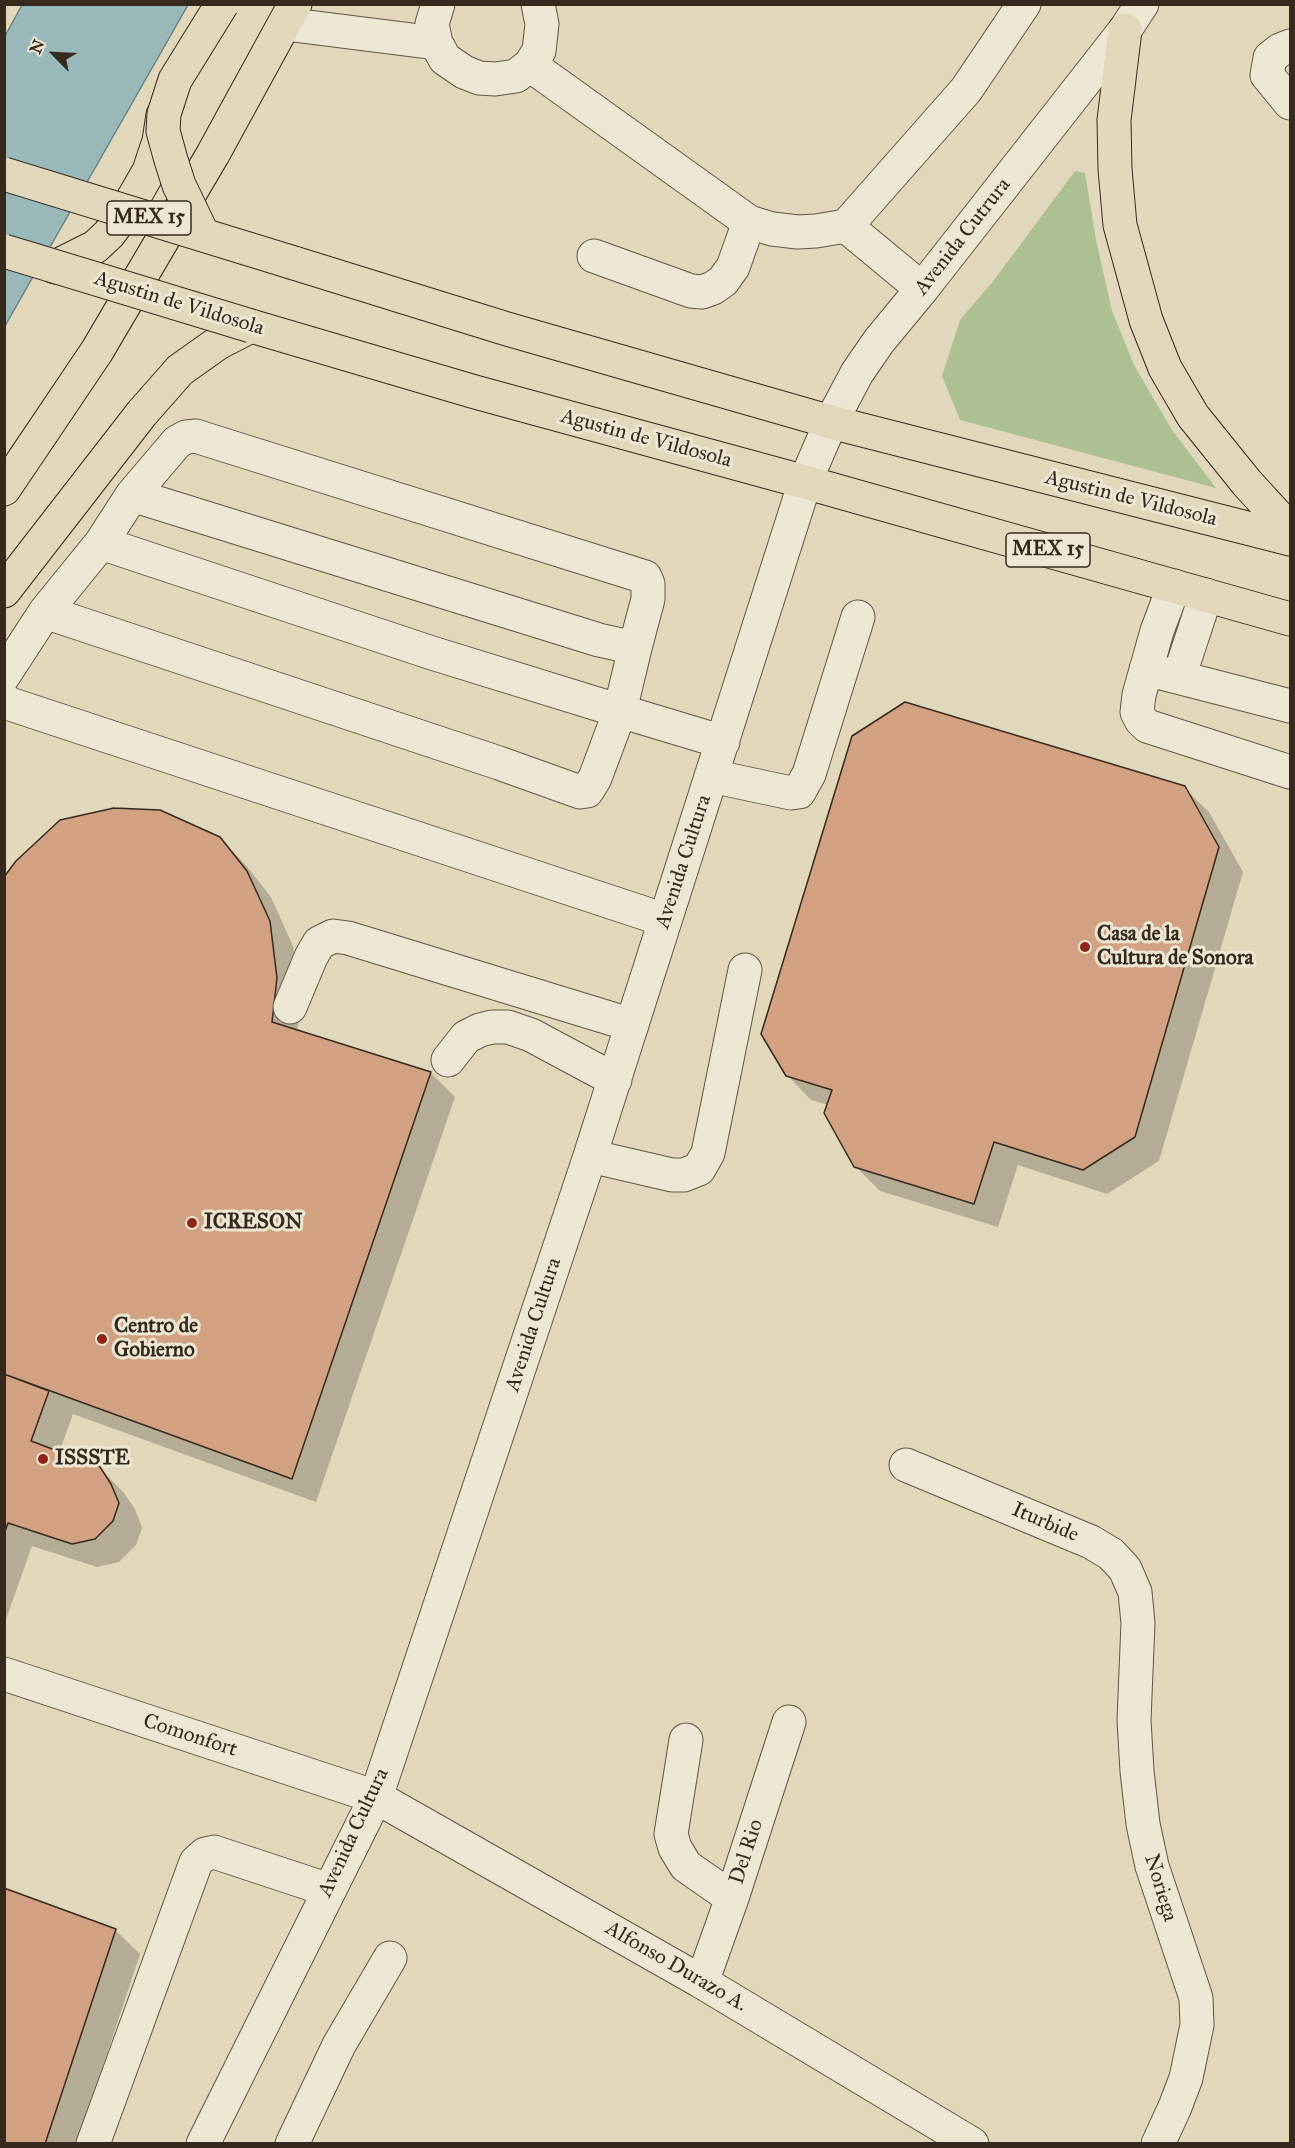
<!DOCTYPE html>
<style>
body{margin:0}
#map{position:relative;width:1295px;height:2148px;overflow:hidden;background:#e1d8bb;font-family:"IM FELL Great Primer",serif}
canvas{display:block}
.frame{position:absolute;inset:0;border:6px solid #362a1e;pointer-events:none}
.north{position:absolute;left:24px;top:24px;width:60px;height:60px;-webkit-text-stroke:4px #ece6d3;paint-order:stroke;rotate:294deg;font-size:16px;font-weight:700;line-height:24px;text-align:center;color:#362a1e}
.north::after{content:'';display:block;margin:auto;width:21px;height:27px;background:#362a1e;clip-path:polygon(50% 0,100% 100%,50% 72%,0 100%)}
</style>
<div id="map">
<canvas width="1295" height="2148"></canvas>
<div class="frame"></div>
<div class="north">N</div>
</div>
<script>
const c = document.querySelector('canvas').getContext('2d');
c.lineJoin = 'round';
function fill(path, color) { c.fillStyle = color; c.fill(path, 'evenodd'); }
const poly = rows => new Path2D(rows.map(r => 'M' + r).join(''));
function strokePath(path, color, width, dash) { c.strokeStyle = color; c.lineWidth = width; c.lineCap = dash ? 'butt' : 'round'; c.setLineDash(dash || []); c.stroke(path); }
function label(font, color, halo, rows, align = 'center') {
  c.font = font + ' "IM FELL Great Primer",serif'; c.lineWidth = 6; c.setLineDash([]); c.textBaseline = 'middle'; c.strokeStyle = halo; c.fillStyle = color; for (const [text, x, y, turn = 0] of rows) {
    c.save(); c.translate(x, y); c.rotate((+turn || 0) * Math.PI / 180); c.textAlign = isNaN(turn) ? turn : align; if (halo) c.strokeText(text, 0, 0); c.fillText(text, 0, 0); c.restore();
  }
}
const green = poly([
 [1075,171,1085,173,1096,240,1112,311,1134,365,1172,430,1216,488,960,420,942,376,960,320,994,280]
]);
const water = poly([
 [22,5,188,5,5,326,5,36,22,5]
]);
const shadow = poly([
 [1184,788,1209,812,1243,872,1159,1161,1107,1194,1018,1165,998,1227,880,1191,855,1166,828,1105,811,1100,787,1075],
 [219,838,244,863,271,897,293,946,301,1003,297,1032,431,1073,455,1097,316,1502,73,1414,59,1453,100,1468,124,1493,135,1509,142,1528,136,1545,119,1562,97,1567,32,1546,4,1625,4,880],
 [115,1930,140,1954,77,2144,4,2144]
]);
const building = poly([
 [905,702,1185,786,1219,847,1135,1137,1083,1170,994,1142,974,1204,854,1167,824,1113,832,1090,786,1076,761,1034,852,736,905,702],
 [114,808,160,810,220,837,247,871,270,921,277,978,272,1022,431,1072,292,1479,4,1374,4,877,16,861,60,820,114,808],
 [4,1374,49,1391,31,1441,100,1467,111,1484,119,1503,113,1521,95,1539,72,1544,8,1523,4,1534,4,1374],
 [4,1888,116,1929,45,2144,4,2144,4,1888]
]);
const minor = poly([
 [438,4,432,24,436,43,445,59,464,72,479,78,495,79,516,76,530,65,539,51,542,24,538,4],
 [285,24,436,43],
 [1290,46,1280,50,1270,58,1267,75,1290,103],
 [530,65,749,222,772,229,798,232,816,231,846,226,922,289],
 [846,226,966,90,1024,4],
 [594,256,691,291,702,292,713,288,723,281,733,267,749,222],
 [132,495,177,442,186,437,196,436,205,439,645,577,648,584,648,599,635,648],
 [101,543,45,612,499,763,580,792,587,791,595,778,620,711,635,648,599,640,132,495,101,543,432,653,620,711,723,742],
 [1174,586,1157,631,1139,695,1137,712,1141,720,1147,726,1290,772],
 [1146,669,1290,706],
 [4,675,45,612],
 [1179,677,1206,595],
 [4,699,7,703,665,920],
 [711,776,791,793,799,792,809,774,858,617],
 [290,1007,311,957,319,943,333,936,348,938,632,1025],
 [448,1060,466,1037,480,1030,492,1027,508,1027,531,1035,615,1080],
 [590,1156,672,1175,684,1175,699,1169,708,1153,745,970],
 [906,1465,1091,1542,1111,1554,1125,1569,1135,1592,1138,1623,1134,1720,1137,1771,1143,1824,1152,1866,1196,1998,1197,2025,1186,2078,1175,2107,1158,2144],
 [4,1674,376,1797,702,1982,972,2144],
 [686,1740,671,1834,675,1848,686,1866,732,1898],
 [702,1982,732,1898,789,1722],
 [93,2144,196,1862,205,1854,214,1852,329,1890],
 [203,2144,376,1797,590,1156,805,482,831,422,857,373,879,341,922,289,1125,30,1142,4],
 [292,2144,339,2045,390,1958]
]);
const major = poly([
 [1125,30,1114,120,1115,169,1120,225,1146,320,1165,368,1193,416,1247,483,1290,530],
 [294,263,507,329,831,422,1290,539],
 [55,267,95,247,109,234,126,211,149,171,159,141,163,115],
 [4,489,97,351,213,154,295,4],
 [4,591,142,413,180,370,218,343,251,326,475,392,805,482,1290,619]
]);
const majorBridge = poly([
 [4,174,294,263],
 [203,235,179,185,171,160,163,131,164,114,175,80,222,4],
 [4,251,251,326]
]);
const markers = [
 [1085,947,6,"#8f2418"],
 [192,1223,6,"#8f2418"],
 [102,1339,6,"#8f2418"],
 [43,1459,6,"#8f2418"]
];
const shields = [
 [149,218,84],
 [1048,550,84]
];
const shieldNames = [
 ["MEX 15",149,218],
 ["MEX 15",1048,550]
];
const streetNames = [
 ["Avenida Cutrura",963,237,-52],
 ["Agustin de Vildosola",179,304,17],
 ["Agustin de Vildosola",646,439,15],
 ["Agustin de Vildosola",1131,499,14],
 ["Avenida Cultura",684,862,-72],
 ["Avenida Cultura",534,1325,-72],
 ["Iturbide",1045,1523,23],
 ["Comonfort",190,1736,18],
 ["Avenida Cultura",354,1833,-65],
 ["Del Rio",747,1852,-72],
 ["Noriega",1160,1888,73],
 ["Alfonso Durazo A.",676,1967,30]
];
const poiNames = [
 ["Casa de la",1097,935],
 ["Cultura de Sonora",1097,959],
 ["ICRESON",204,1223],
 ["Centro de",114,1327],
 ["Gobierno",114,1351],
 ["ISSSTE",55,1459]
];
fill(green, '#adc094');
fill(water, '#98b8ba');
strokePath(water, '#717f7c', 1.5);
fill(shadow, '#0003');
fill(building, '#d2a181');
strokePath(building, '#362a1e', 1.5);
strokePath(minor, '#615645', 35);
strokePath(major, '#362a1e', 35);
strokePath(minor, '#ece6d3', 33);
strokePath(major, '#e1d8bb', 33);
strokePath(majorBridge, '#362a1e', 35, []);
strokePath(majorBridge, '#e1d8bb', 33);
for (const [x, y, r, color] of markers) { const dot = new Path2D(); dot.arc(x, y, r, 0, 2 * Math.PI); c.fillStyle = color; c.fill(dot); strokePath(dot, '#ece6d3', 2); }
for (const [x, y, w] of shields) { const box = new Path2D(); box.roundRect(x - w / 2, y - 17, w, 34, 4.5); c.fillStyle = '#ece6d3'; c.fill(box); strokePath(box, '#362a1e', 1.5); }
label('bold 20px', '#362a1e', null, shieldNames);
label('21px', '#362a1e', '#ece6d3', streetNames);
label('bold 21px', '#362a1e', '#ece6d3', poiNames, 'left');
</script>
